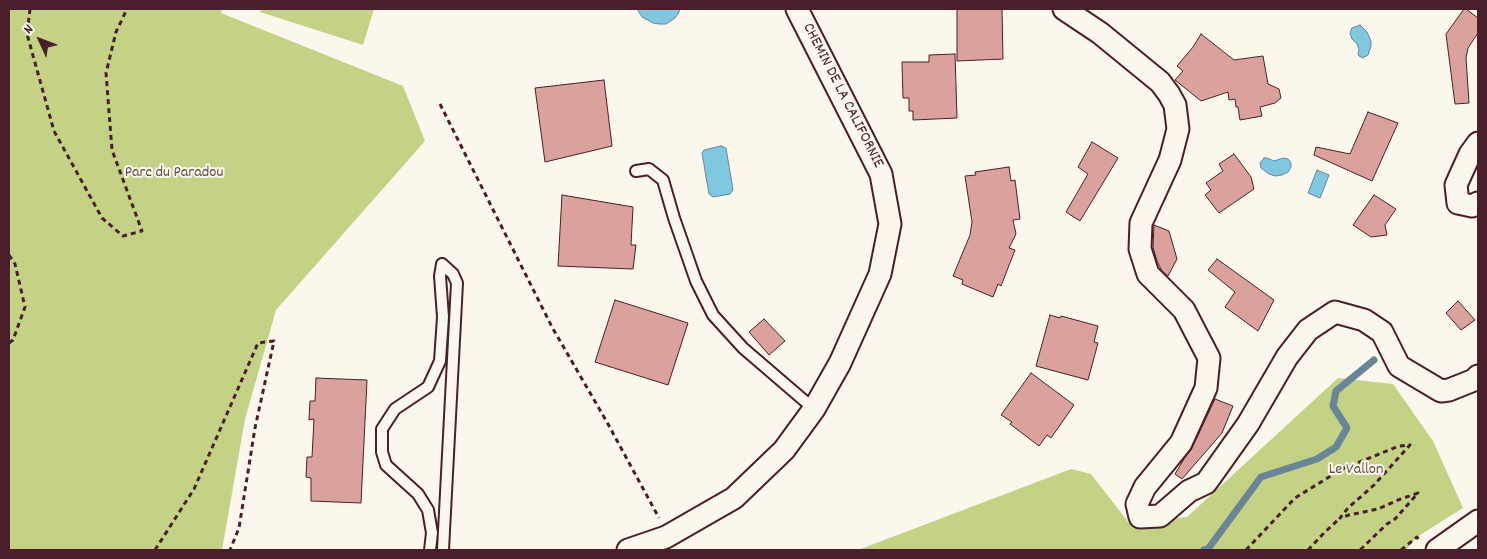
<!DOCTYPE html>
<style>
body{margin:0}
#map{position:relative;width:1487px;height:559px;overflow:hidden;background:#fbf7ec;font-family:Dekko,sans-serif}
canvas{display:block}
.frame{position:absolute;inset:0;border:10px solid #4a1f2b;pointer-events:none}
.north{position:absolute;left:15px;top:15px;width:50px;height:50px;-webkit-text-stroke:4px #fbf7ec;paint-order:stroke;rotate:313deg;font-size:14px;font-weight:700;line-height:20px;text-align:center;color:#4a1f2b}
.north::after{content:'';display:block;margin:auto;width:18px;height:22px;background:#4a1f2b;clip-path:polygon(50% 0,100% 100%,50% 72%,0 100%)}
</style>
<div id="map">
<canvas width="1487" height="559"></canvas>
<div class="frame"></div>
<div class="north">N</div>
</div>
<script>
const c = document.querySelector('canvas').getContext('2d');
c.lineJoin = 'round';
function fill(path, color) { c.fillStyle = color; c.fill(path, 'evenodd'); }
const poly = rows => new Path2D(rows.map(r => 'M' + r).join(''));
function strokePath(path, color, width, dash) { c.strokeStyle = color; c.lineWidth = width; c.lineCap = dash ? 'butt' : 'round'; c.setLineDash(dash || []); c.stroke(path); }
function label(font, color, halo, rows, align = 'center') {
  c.font = font + ' Dekko,sans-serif'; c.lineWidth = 4; c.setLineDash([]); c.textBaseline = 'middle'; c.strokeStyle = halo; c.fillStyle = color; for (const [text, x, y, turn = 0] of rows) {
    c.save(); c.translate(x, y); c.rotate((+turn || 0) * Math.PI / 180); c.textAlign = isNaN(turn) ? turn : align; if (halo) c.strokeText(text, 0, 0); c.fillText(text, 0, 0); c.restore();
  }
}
const green = poly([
 [9,9,222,9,221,13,403,86,425,141,276,310,245,419,222,550,9,550],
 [261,9,374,9,363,45,260,12],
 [1338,378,1393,384,1433,441,1463,508,1417,537,1406,550,858,550,1071,469,1091,474,1129,523,1187,517]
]);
const water = poly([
 [637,9,680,9,678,14,675,18,666,24,659,24,653,23,642,17,637,9],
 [1360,25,1367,32,1371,41,1371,46,1368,55,1363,58,1359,56,1358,54,1359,49,1357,44,1352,39,1350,33,1352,28,1360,25],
 [721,146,726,148,733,190,730,194,713,197,709,194,702,153,704,150,721,146],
 [1264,158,1267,158,1274,161,1283,158,1288,159,1291,163,1291,167,1288,172,1282,175,1275,176,1269,174,1261,168,1260,163,1264,158],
 [1317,170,1329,175,1320,198,1308,193,1317,170]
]);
const stream = poly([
 [1204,550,1208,549,1261,477,1317,459,1336,447,1347,428,1333,406,1336,391,1374,360]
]);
const building = poly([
 [957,9,1002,9,1003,59,957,61,957,9],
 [1464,9,1466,9,1478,18,1478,33,1468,48,1466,58,1469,103,1455,104,1446,34,1464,9],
 [1201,34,1234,60,1263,56,1268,84,1279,89,1281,98,1275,103,1260,107,1262,116,1240,120,1238,107,1236,107,1235,99,1229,100,1228,92,1201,101,1175,80,1183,71,1177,66,1193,47,1201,34],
 [955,54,957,118,913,120,913,111,909,111,909,98,903,98,902,62,929,62,929,55,955,54],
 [604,80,612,146,545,162,535,88,604,80],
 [1368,112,1398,123,1372,181,1314,155,1316,147,1350,154,1368,112],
 [1092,142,1118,158,1080,221,1066,212,1088,174,1078,167,1092,142],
 [1234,154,1251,177,1254,189,1219,213,1205,195,1211,190,1206,183,1223,171,1219,164,1234,154],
 [1009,167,1011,181,1015,180,1020,219,1013,220,1016,234,1009,248,1015,250,1001,286,998,284,993,297,962,284,963,280,953,276,970,235,972,222,965,176,976,175,975,172,1009,167],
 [562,195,633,207,631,245,636,245,633,269,558,266,562,195],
 [1374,195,1396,209,1385,225,1387,235,1371,237,1353,225,1374,195],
 [1154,225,1169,231,1177,259,1168,276,1162,271,1157,261,1153,247,1154,225],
 [1217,259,1274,300,1258,331,1225,307,1235,292,1208,270,1217,259],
 [615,300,688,323,668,385,595,362,615,300],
 [1458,301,1475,320,1461,330,1446,313,1458,301],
 [1050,315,1060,318,1061,316,1098,326,1094,342,1098,343,1088,380,1036,366,1050,315],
 [764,319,785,341,769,355,749,332,764,319],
 [1031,373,1074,405,1051,438,1047,435,1039,446,1010,424,1012,422,1001,415,1031,373],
 [316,378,367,380,361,503,311,501,311,478,306,477,307,457,312,457,314,419,309,420,310,401,315,401,316,378],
 [1215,399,1233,406,1222,433,1182,479,1175,474,1184,459,1192,448,1215,399]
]);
const path = poly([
 [30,9,27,34,54,131,102,218,123,236,142,231,112,150,106,73,116,32,127,9],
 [440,104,552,327,608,424,659,518],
 [9,255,15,264,25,307,13,340,9,343],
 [155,550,194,489,258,343,274,341,255,428,239,528,230,550],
 [1246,550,1295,498,1342,469,1399,446,1410,445,1374,485,1348,508,1340,518,1349,515,1378,509,1398,500,1418,493,1395,519,1387,524,1360,550],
 [1308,550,1323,534,1340,518],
 [1401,550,1417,537,1419,540]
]);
const service = poly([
 [636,171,649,169,663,180,674,218,696,281,713,315,743,348,814,409],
 [430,550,432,533,428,510,418,494,386,465,382,452,382,429,395,409,428,387,440,361,443,317,440,276,442,264,453,274,457,283,443,550]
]);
const minor = poly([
 [1064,9,1100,33,1160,82,1169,94,1175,105,1178,129,1170,160,1141,223,1140,249,1148,274,1184,310,1209,358,1206,388,1181,443,1145,487,1137,504,1140,517,1160,516,1189,491,1206,483,1248,424,1287,357,1308,330,1335,312,1364,320,1382,332,1399,366,1441,391,1449,390,1474,380,1478,376],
 [1478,143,1470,154,1456,185,1458,203,1472,206,1478,203],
 [628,550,666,537,734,498,784,450,814,409,840,363,880,274,890,224,881,174,797,9],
 [1437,550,1478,521]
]);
const streetNames = [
 ["CHEMIN DE LA CALIFORNIE",842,96,63]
];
const parkNames = [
 ["Parc du Paradou",174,174],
 ["Le Vallon",1356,471]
];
fill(green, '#c4d286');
fill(water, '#7fc8e0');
strokePath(water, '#6a8498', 1);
strokePath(stream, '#6a8498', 7);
fill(building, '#dba19d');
strokePath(building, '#4a1f2b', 1);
strokePath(service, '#4a1f2b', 14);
strokePath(minor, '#4a1f2b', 25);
strokePath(path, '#4a1f2b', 3, [5, 4]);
strokePath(service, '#fbf7ec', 10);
strokePath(minor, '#fbf7ec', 21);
label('16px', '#4a1f2b', '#fbf7ec', streetNames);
label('16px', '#684c42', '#fbf7ec', parkNames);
</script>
